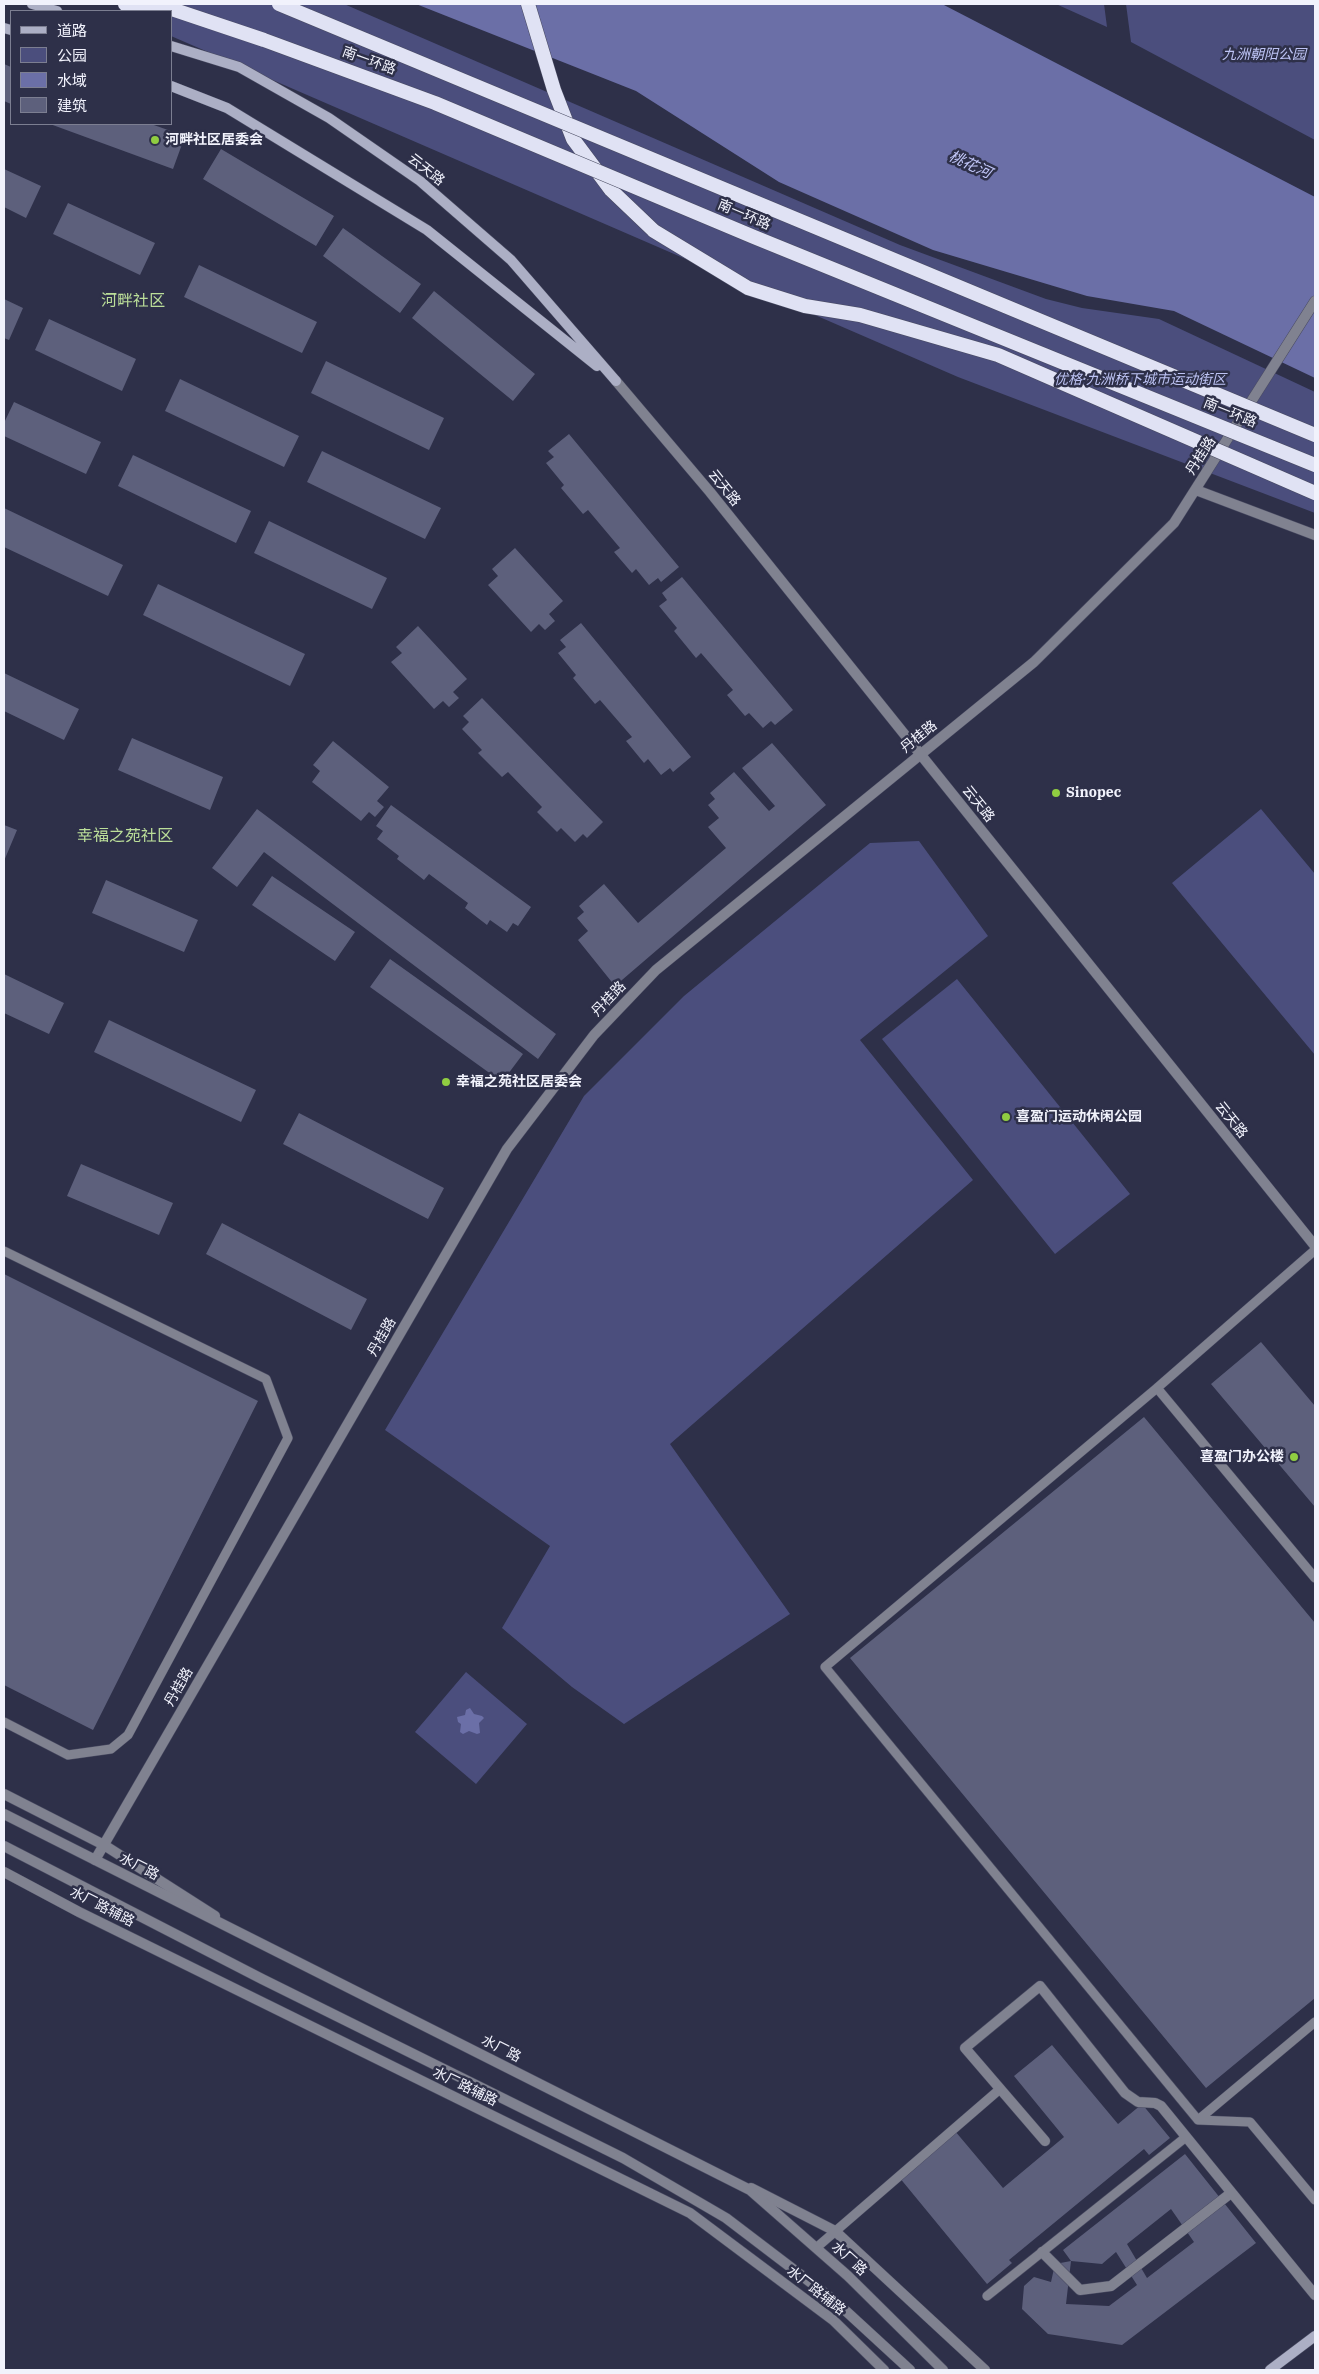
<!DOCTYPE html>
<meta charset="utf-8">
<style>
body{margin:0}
#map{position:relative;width:1319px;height:2374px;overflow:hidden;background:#2e3049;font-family:"IBM Plex Serif","Noto Sans SC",serif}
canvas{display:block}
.frame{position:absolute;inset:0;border:5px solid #f1f2fc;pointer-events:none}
.legend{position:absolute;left:10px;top:10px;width:162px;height:115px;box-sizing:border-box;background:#2e3049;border:1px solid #7c7e91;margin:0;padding:6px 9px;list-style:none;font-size:15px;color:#f1f2fc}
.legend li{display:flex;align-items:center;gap:10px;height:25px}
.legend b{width:25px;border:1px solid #7c7e91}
</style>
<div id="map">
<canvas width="1319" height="2374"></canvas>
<div class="frame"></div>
<ul class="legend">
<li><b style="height:6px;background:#acafc5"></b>道路</li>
<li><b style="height:14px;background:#4b4e7d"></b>公园</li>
<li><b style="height:14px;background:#6b6fa7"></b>水域</li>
<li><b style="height:14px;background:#5d607c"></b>建筑</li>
</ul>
</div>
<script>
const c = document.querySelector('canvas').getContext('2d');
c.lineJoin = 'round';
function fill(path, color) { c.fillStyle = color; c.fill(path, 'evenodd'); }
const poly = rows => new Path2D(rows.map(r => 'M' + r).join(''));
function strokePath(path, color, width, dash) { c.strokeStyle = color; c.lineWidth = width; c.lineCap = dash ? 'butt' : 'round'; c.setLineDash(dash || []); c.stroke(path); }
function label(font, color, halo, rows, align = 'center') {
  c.font = font + ' "IBM Plex Serif","Noto Sans SC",serif'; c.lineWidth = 5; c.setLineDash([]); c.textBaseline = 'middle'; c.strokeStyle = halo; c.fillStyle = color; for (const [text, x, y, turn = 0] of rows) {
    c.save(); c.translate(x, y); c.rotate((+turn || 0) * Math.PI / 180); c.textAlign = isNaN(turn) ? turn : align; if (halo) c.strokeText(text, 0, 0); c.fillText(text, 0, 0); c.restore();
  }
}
const green = poly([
 [132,4,344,4,900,245,1046,299,1082,308,1159,319,1315,392,1315,513,958,377,171,36,171,11],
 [1056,4,1104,4,1107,27],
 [1126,4,1315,4,1315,140,1131,42],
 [1261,809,1315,874,1315,1055,1172,883],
 [919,841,988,936,860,1040,973,1180,670,1444,790,1614,624,1724,572,1687,502,1628,550,1546,385,1430,584,1096,684,996,870,843],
 [957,979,1130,1194,1055,1254,882,1039],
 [466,1672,527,1724,476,1784,415,1732]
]);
const water = poly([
 [416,4,942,4,1315,197,1315,378,1174,311,1087,296,933,250,779,182,636,91],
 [470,1708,474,1714,482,1716,484,1718,479,1723,480,1733,477,1734,469,1731,463,1734,460,1732,461,1724,458,1722,457,1717,465,1715,466,1710]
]);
const building = poly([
 [4,64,11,67,11,104,4,101],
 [50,124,151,124,185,136,173,169],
 [221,149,334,216,316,246,203,179],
 [4,169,41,186,26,218,4,207],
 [68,203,155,243,140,275,53,234],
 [343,228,421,284,400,313,323,256],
 [199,265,317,322,302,353,184,297],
 [434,291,535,374,513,401,412,318],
 [4,299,23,308,9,340,4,338],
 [49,319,136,359,122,391,35,350],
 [326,361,444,418,429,450,311,393],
 [180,379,299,436,284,467,165,411],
 [14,402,101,442,86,474,4,436,4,423],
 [569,434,679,567,661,582,658,578,649,585,636,569,632,573,614,552,620,548,588,510,583,514,561,488,564,485,546,463,554,457,548,451],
 [322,451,441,508,425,539,307,482],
 [133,455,251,511,236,543,118,486],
 [4,508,123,565,108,596,4,547],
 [269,521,387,578,372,609,254,553],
 [515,548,563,601,549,614,555,621,545,630,539,624,531,632,488,585,498,576,492,569],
 [682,577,793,710,775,725,771,721,763,728,749,713,745,716,727,695,733,690,701,653,696,658,674,631,677,628,659,606,667,600,662,593],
 [158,584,305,654,290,686,143,615],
 [581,623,691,757,673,772,670,768,661,775,648,759,644,763,626,741,632,737,600,700,595,704,573,678,576,675,558,653,566,647,560,640],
 [418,626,467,679,453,692,459,698,449,707,443,701,434,709,391,662,402,653,396,647],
 [4,673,79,709,64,740,4,711],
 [482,698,603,822,587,838,583,834,575,842,561,828,557,832,537,812,542,807,508,772,502,777,478,753,482,750,462,729,469,722,463,716],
 [132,738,223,777,210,810,118,770],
 [333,741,389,787,377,801,384,807,375,817,369,812,361,821,312,782,320,771,313,765],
 [772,743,826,805,615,986,578,940,588,931,577,918,584,912,579,906,604,884,638,923,726,848,708,827,719,818,708,805,715,799,710,793,734,772,769,811,775,806,742,768],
 [391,805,531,907,518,926,513,923,507,932,490,920,487,925,465,908,468,903,429,874,424,880,397,859,399,856,377,839,383,831,376,826],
 [257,809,556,1034,538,1059,264,852,237,887,212,868],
 [4,825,17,830,4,861],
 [272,876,355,932,335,961,252,905],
 [106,880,198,920,184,952,92,913],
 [390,959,523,1054,502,1082,370,987],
 [4,974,64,1003,49,1034,4,1013],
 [109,1020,256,1090,241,1122,94,1052],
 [299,1113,444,1188,428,1219,283,1144],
 [81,1164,173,1203,159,1235,67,1196],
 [222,1223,367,1299,351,1330,206,1254],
 [4,1274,258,1401,93,1730,4,1685],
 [1261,1342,1315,1406,1315,1507,1211,1384],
 [1144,1417,1315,1623,1315,1998,1206,2088,850,1658],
 [1052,2045,1118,2124,1142,2104,1170,2138,1149,2155,1144,2149,1009,2260,1012,2263,987,2284,899,2177,955,2131,1003,2188,1064,2137,1014,2076],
 [1185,2154,1256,2243,1122,2345,1048,2334,1022,2309,1024,2286,1034,2277,1051,2282,1055,2264,1071,2261,1066,2304,1109,2306,1137,2285,1116,2252,1102,2264,1071,2261,1063,2250],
 [1171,2209,1194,2242,1147,2278,1127,2244]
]);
const service = poly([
 [4,1251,266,1379,288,1438,128,1735,111,1749,68,1755,4,1722],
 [1157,1388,1315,1250],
 [1315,1578,1157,1388,825,1667,1198,2120,1250,2122,1315,2200],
 [1198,2120,1315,2022],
 [816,2248,1000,2089],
 [987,2296,1186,2137]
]);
const pedestrian = poly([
 [1042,2252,1080,2290,1111,2286,1231,2193]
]);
const minor = poly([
 [1196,490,1315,535],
 [4,1794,104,1845,215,1916],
 [95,1860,507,1149,594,1035,656,970,1034,662,1174,523,1315,301],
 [4,1872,79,1912,690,2213,833,2320,884,2370],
 [1045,2141,965,2048,1040,1986,1125,2093,1138,2102,1155,2103,1161,2106,1315,2295],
 [751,2188,835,2231,985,2370]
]);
const tertiary = poly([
 [616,381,710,492,1315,1246],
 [4,1814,750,2190,848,2276,943,2370],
 [4,1846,262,1979,623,2158,726,2218,835,2301,910,2370]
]);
const secondary = poly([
 [32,4,57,11],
 [4,28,11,30],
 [171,46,239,67,329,118,420,181,511,260,616,381],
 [171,86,227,108,427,230,597,366],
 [1270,2370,1315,2336]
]);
const trunk = poly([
 [125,4,154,11],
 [528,4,554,90,573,139,611,190,654,231]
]);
const trunkBridge = poly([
 [157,4,264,40,435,103,754,237,1315,465],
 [279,4,1315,435],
 [654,231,748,288,805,306,860,315,998,355,1315,493]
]);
const markers = [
 [155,140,5,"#90cd41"],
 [1056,793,5,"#90cd41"],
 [446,1082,5,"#90cd41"],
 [1006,1117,5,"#90cd41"],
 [1294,1457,5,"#90cd41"]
];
const parkNames = [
 ["九洲朝阳公园",1264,55],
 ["优格·九洲桥下城市运动街区",1140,380]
];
const streetNames = [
 ["南一环路",369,61,20],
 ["云天路",426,170,38],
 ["南一环路",744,215,23],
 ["南一环路",1230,413,22],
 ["丹桂路",1201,456,-57],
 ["云天路",724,488,51],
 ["丹桂路",919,737,-39],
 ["云天路",978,804,51],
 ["丹桂路",609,999,-46],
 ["云天路",1231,1120,51],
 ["丹桂路",382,1337,-60],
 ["丹桂路",179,1687,-60],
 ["水厂路",139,1867,27],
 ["水厂路辅路",102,1907,27],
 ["水厂路",501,2049,27],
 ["水厂路辅路",465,2087,26],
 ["水厂路",849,2259,42],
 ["水厂路辅路",816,2291,38]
];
const poiNames = [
 ["河畔社区居委会",165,140],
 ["Sinopec",1066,793],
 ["幸福之苑社区居委会",456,1082],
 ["喜盈门运动休闲公园",1016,1117],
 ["喜盈门办公楼",1284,1457,"right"]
];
const waterNames = [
 ["桃花河",970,165,25]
];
const quarterNames = [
 ["河畔社区",133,301],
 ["幸福之苑社区",125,836]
];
fill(green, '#4b4e7d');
fill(water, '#6b6fa7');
fill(building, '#5d607c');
strokePath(service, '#494b62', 10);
strokePath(pedestrian, '#494b62', 11);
strokePath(minor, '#494b62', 11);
strokePath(tertiary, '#494b62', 11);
strokePath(secondary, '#494b62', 11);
strokePath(trunk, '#494b62', 15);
strokePath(service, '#808290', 9);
strokePath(pedestrian, '#808290', 10);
strokePath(minor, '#808290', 10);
strokePath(tertiary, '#808290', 10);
strokePath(secondary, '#acafc5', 10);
strokePath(trunk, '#e0e2f4', 14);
strokePath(trunkBridge, '#494b62', 15, []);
strokePath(trunkBridge, '#e0e2f4', 14);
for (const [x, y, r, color] of markers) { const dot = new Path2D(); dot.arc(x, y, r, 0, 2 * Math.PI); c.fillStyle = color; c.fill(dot); strokePath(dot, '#2e3049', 2); }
label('italic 14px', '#bdc3f4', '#2e3049', parkNames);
label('14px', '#f1f2fc', '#2e3049', streetNames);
label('bold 14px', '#f1f2fc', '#2e3049', poiNames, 'left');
label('italic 15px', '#c3c8fa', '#2e3049', waterNames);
label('16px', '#bbde99', '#2e3049', quarterNames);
</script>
